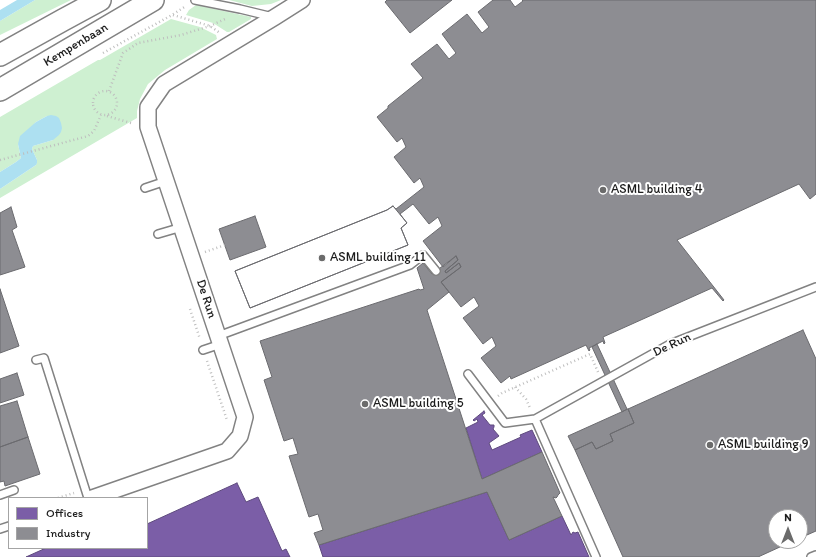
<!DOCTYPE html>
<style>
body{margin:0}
#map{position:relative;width:816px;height:557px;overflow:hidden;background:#fff;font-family:Itim,sans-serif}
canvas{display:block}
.legend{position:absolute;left:8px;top:497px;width:140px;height:52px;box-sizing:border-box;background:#fff;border:1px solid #a4a4a4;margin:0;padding:5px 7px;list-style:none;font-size:12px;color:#1c1c1c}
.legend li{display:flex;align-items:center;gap:8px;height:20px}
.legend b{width:20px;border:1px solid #a4a4a4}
.north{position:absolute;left:768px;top:509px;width:40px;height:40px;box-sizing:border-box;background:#fff;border:1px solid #a4a4a4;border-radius:50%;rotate:0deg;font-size:11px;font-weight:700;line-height:16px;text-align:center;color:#1c1c1c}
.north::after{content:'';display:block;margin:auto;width:14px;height:18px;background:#6b6b6b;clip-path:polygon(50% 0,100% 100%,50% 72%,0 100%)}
</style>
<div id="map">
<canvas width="816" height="557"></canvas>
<ul class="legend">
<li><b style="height:11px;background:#7b5ea7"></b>Offices</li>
<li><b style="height:11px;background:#8d8d92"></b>Industry</li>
</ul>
<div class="north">N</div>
</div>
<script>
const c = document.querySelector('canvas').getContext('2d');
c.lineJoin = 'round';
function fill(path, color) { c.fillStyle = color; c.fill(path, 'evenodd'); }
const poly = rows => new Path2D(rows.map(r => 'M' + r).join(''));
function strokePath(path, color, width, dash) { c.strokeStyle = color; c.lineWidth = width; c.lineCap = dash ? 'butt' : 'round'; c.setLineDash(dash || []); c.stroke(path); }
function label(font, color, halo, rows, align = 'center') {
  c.font = font + ' Itim,sans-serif'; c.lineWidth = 4; c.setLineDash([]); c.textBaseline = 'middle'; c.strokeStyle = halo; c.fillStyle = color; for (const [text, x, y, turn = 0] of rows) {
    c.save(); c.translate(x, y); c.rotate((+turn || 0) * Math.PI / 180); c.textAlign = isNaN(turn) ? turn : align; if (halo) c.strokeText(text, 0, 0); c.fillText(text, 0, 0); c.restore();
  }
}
const green = poly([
 [35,0,71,0,0,35,0,21],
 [229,0,281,0,271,4,252,6],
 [196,5,251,17,251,19,229,32,227,32,213,23,186,15,189,10],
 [171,19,200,27,216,35,217,39,165,70,148,84,140,99,137,111,137,118,0,198,0,189,36,165,37,160,32,149,33,146,53,140,47,116,36,122,18,144,21,158,16,162,0,172,0,117,98,60,100,60]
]);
const water = poly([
 [17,0,35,0,0,21,0,10],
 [51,115,56,116,59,118,61,123,62,128,61,132,59,135,53,140,33,146,32,149,37,160,37,163,36,165,0,189,0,172,16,162,21,158,18,144,20,136,36,122,47,116]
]);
const offices = poly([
 [484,411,485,413,482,415,490,425,494,425,494,427,493,429,499,436,489,443,492,450,521,437,520,435,532,430,542,452,482,479,466,428,478,422,477,419,474,421,473,420,484,411],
 [237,483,246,502,258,497,282,551,286,549,290,557,26,557,46,548,147,548,147,524,237,483],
 [487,492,509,540,562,516,571,535,573,532,575,533,578,532,589,557,323,557,319,545,487,492]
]);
const industry = poly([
 [387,0,452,0,410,33,385,2,387,0],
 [493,0,510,0,515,7,523,1,522,0,816,0,816,194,810,199,799,184,677,240,724,300,723,301,712,288,603,337,605,343,604,344,603,341,589,348,590,350,589,351,586,345,511,379,510,376,501,383,481,358,496,346,492,337,483,344,463,318,479,306,474,297,461,307,441,282,461,267,459,263,446,273,445,271,458,260,456,256,443,267,423,241,442,226,438,217,429,224,413,204,400,214,407,223,401,228,408,245,250,308,235,271,387,210,393,206,396,209,424,187,420,178,414,183,394,157,406,147,402,138,397,142,377,117,388,108,388,106,423,78,411,64,437,44,449,59,456,53,442,34,467,14,482,33,489,27,478,12,493,0],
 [393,206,407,223,401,228,408,245,250,308,235,271,387,210,393,206],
 [11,207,17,227,12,230,25,267,0,275,0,213,11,207],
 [255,216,266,247,230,260,219,229,255,216],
 [456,256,458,260,445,271,446,273,459,263,461,267,441,282,449,292,427,310,482,479,542,452,560,493,558,495,557,497,556,498,553,497,562,516,509,540,487,492,319,545,314,533,323,530,318,514,309,517,289,456,298,454,293,438,284,441,264,380,272,377,260,341,419,289,420,290,424,289,417,268,423,263,432,274,456,256],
 [0,289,19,346,0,353,0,289],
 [803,330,816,359,816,531,800,538,800,517,776,517,776,541,793,541,758,557,623,557,575,450,592,442,596,449,613,441,610,434,634,423,628,409,803,330],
 [597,344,627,409,622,412,592,347,597,344],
 [17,373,24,395,0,403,0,379,17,373],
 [17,401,28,437,0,447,0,406,17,401],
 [628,409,634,423,610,434,613,441,596,449,592,442,575,450,568,436,628,409],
 [28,437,40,474,5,486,4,481,0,482,0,447,28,437]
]);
const path = poly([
 [173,15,210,26,220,33],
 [103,53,172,15,186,6],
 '93 103a12 12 0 1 1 24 0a12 12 0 1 1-24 0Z',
 [109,91,123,53,138,43,181,35,210,26,225,19],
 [107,116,131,123,131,125],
 [0,160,88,136,94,131,101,115],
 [205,252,225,245],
 [190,309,200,339],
 [207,361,227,420],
 [515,387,526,399,530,408],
 [498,396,502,393,590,354,598,372],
 [58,498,74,493]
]);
const service = poly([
 [195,0,240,9,273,17],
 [145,188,166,181],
 [158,234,182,227],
 [218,336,410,265,423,255,436,271],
 [203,350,221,344],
 [36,360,44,358,88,498],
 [468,374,505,423,535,419,670,344,816,287],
 [535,419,596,557],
 [0,495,14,490],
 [0,529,9,526],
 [811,557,816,555]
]);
const minor = poly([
 [92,498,227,451,240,436,245,417,148,127,148,107,164,84,275,17,302,0]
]);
const secondary = poly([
 [0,55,63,20,100,0],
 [0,90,153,0]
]);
const markers = [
 [603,190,4,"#6b6b6b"],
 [322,258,4,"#6b6b6b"],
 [365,404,4,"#6b6b6b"],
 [710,445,4,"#6b6b6b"]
];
const streetNames = [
 ["Kempenbaan",76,45,-31],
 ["De Run",206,299,72],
 ["De Run",672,345,-25]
];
const poiNames = [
 ["ASML building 4",611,190],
 ["ASML building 11",330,258],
 ["ASML building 5",373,404],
 ["ASML building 9",718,445]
];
fill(green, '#cef0d1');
fill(water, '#ade0f1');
fill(offices, '#7b5ea7');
strokePath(offices, '#5e4a7d', 1);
fill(industry, '#8d8d92');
strokePath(industry, '#6b6b6f', 1);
strokePath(service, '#828282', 10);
strokePath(minor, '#828282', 18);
strokePath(secondary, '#828282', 24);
strokePath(path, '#bebebe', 2.5, [1, 3]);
strokePath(service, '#fff', 7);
strokePath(minor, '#fff', 15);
strokePath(secondary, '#fff', 21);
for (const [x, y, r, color] of markers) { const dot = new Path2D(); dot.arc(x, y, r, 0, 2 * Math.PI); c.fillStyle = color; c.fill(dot); strokePath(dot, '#fff', 1.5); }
label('13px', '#1c1c1c', '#fff', streetNames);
label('13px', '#1c1c1c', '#fff', poiNames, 'left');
</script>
